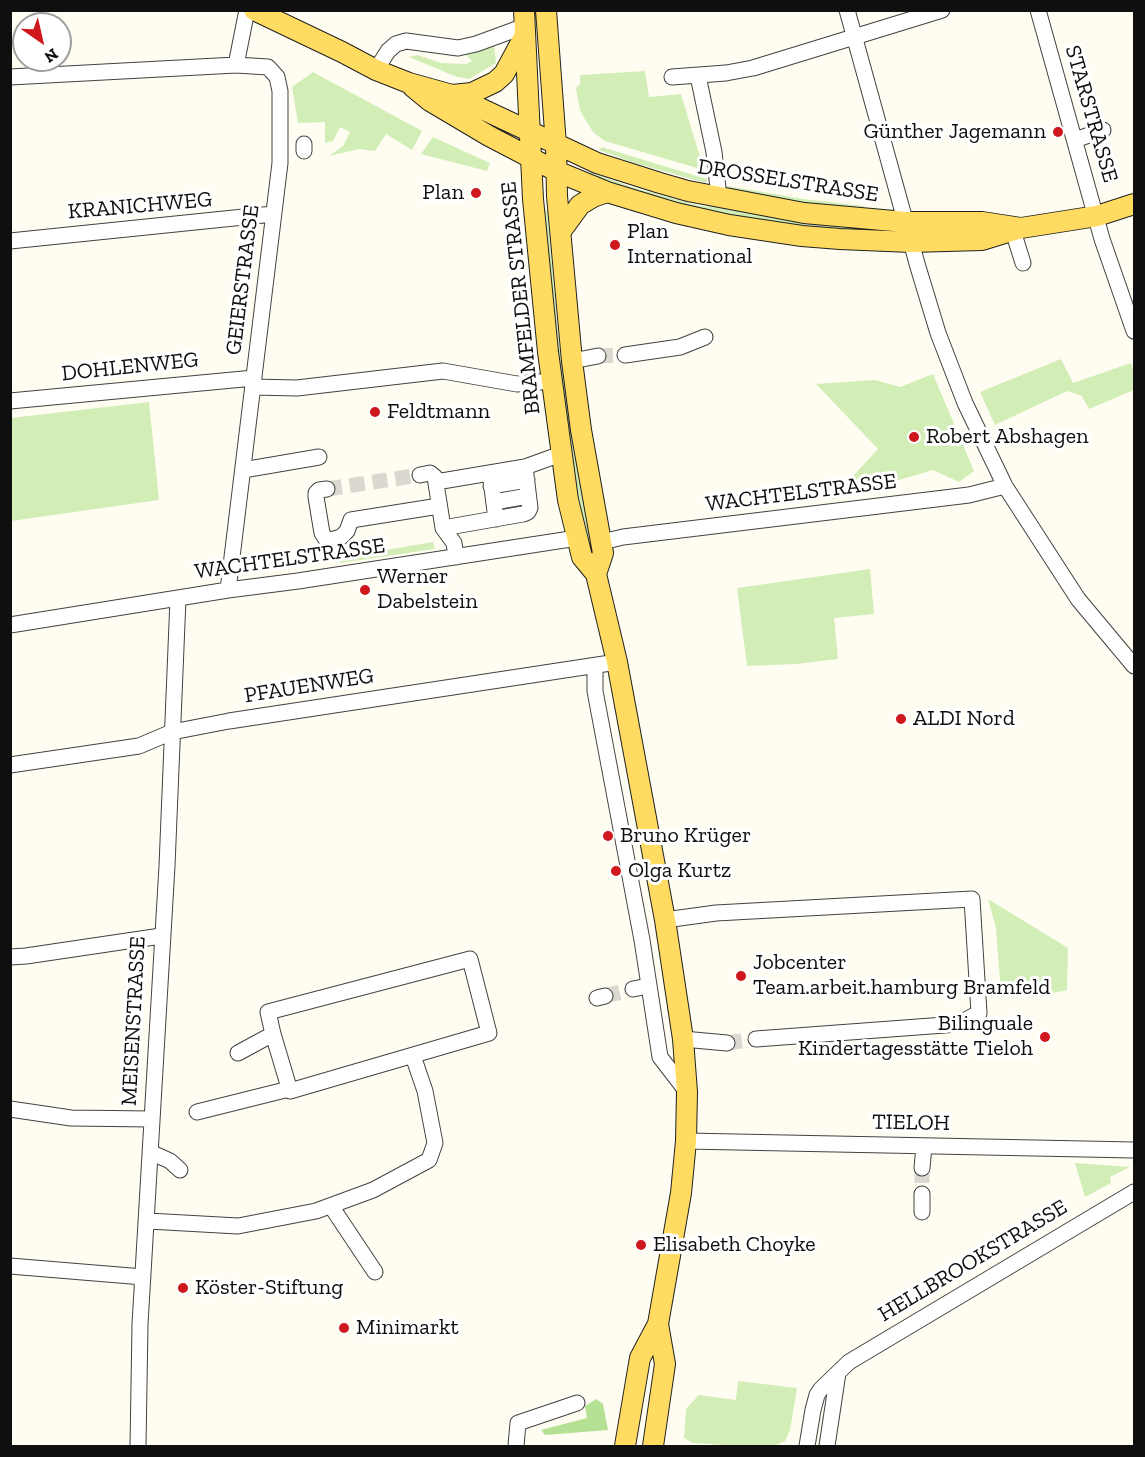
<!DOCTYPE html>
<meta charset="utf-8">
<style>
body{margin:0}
#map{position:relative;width:1145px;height:1457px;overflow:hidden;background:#fffdf1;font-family:"Zilla Slab",serif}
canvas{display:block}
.frame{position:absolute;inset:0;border:12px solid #0f0f0f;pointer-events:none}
.north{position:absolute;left:12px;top:12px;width:60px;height:60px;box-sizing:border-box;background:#fff;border:2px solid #9f9f9f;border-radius:50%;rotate:146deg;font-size:16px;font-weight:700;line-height:24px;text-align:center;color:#0f0f0f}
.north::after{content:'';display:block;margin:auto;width:21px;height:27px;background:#ce181d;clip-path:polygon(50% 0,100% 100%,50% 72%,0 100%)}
</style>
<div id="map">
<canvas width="1145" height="1457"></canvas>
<div class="frame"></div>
<div class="north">N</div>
</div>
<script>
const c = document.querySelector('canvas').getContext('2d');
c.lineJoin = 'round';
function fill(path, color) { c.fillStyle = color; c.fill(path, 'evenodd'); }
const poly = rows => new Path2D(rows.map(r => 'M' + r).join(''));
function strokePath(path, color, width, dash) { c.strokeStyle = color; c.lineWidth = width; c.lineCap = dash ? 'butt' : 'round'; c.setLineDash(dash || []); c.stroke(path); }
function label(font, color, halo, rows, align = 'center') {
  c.font = font + ' "Zilla Slab",serif'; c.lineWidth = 6; c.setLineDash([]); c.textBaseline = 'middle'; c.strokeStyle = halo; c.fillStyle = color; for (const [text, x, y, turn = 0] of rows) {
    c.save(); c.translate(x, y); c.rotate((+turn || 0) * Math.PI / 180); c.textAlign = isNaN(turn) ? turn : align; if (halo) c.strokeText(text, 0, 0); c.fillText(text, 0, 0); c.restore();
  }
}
const green = poly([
 [494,45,496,63,469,79,457,77,409,57,417,55,441,63,466,64,472,61,464,53],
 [645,71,649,97,681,94,704,170,605,141,594,133,586,121,580,110,576,88,580,84,580,75],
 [313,72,422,131,412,150,386,134,375,151,359,149,329,156,343,146,350,132,340,127,333,141,325,143,325,122,298,123,292,87],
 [433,137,490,163,487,171,421,154],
 [602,147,611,150,707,179,706,183,634,163,599,150],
 [590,172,635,188,701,206,732,208,860,226,862,232,763,221,706,212,588,177],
 [727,186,804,199,864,206,865,210,845,209,732,191],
 [547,210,559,343,578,473,594,559,591,560,573,479,561,407,543,211],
 [1061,359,1073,383,1131,363,1134,373,1134,390,1089,409,1082,396,1067,391,995,425,980,392],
 [933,374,974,471,959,482,933,470,831,500,878,449,816,384,875,380,900,387],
 [149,402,159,500,11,521,11,418],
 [433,542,435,549,340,563,338,558],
 [870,569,874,614,834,618,838,659,796,664,747,666,737,588],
 [988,899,1068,948,1067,990,1034,997,1001,994,996,928],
 [1075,1163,1130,1167,1110,1177,1111,1183,1085,1197],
 [738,1381,797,1388,790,1430,785,1441,774,1446,740,1446,693,1443,684,1438,686,1409,699,1395,736,1400]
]);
const forest = poly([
 [596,1399,603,1404,608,1430,545,1435,541,1430,587,1418,585,1406]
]);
const minorTunnel = poly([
 [598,356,625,355],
 [327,489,420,475],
 [605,996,633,989],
 [727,1043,756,1039],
 [922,1168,922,1194]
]);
const minor = poly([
 [847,10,918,267,938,333,965,403,1005,486,1078,599,1134,666],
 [1038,10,1102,239,1134,331],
 [376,70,388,51,396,44,406,41,458,48,476,44,525,26],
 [698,76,714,152,719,197],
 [10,77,236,65],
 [672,77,726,73,753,68,942,10],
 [1075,140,1103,130],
 [304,151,304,144],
 [1013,231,1023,263],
 [10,241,273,214],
 [625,355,680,347,705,337],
 [572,361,598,356],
 [253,387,297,388,443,371,517,384,552,381],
 [10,401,254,378],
 [243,470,319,457],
 [490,473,496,519],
 [420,475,430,473,435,477,443,528,454,543,456,557],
 [436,482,525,467,561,454],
 [491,486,527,480],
 [327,489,319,490,316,493,316,497,322,533,325,538,331,540,341,537,347,531,351,520,439,506],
 [494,502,528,496],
 [443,528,523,514,528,512,530,508,525,467],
 [602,542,623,537,969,495,1005,486],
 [228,590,280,163,280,91,277,77,268,67,236,65,247,10],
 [10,625,228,590,298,581,577,538],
 [595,667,595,691,642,940,660,1057,687,1092],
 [10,765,139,746,172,732,229,721,617,662],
 [665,920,716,913,972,899,979,1013,958,1024,756,1039],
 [10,957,26,956,161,936],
 [633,989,648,986],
 [597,998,605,996],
 [683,1039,727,1043],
 [238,1053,273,1034,290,1091,489,1033,470,959,268,1012,273,1034],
 [10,1109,71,1118,151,1119],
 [197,1112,289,1089],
 [686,1141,1134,1150],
 [150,1152,170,1161,180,1170],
 [922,1168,924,1146],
 [331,1206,375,1272],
 [922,1212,922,1194],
 [148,1221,238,1226,316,1211,373,1190,429,1160,435,1143,425,1091,413,1056],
 [10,1266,143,1277],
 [138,1446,140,1324,167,866,178,599],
 [516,1446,518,1423,577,1403],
 [807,1446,813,1410,817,1395,821,1389,849,1362,1134,1192],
 [827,1446,838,1373]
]);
const major = poly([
 [254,10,342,52,376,70,409,83,452,95,597,163,660,183,688,191,804,213,905,222,982,222,1021,228],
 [524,10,533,199,548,352,568,500,582,557,596,574,617,662,665,920,683,1039,687,1092,686,1141,681,1193,658,1324,665,1364,653,1446],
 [546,10,556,145,557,196,572,361,581,430,603,553,596,574],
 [413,87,430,101,489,136,556,171,607,192,676,213,729,225,802,236,840,239,911,242,982,240,1021,228,1097,216,1134,204],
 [452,95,472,93,495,82,504,74,525,35],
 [561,231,580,205,593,197,607,192],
 [625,1446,640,1358,658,1324]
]);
const markers = [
 [1058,132,6,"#ce181d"],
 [476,193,6,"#ce181d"],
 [615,245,6,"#ce181d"],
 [375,412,6,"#ce181d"],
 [914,437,6,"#ce181d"],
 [365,590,6,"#ce181d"],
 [901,719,6,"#ce181d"],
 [608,836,6,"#ce181d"],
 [616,871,6,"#ce181d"],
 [741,976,6,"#ce181d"],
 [1045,1037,6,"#ce181d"],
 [641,1245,6,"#ce181d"],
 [183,1288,6,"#ce181d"],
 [344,1328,6,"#ce181d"]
];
const streetNames = [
 ["STARSTRASSE",1091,114,74],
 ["DROSSELSTRASSE",788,181,9],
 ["KRANICHWEG",140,206,-5],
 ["GEIERSTRASSE",243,280,-83],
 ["BRAMFELDER STRASSE",521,298,-96],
 ["DOHLENWEG",130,367,-6],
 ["WACHTELSTRASSE",801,493,-7],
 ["WACHTELSTRASSE",290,559,-8],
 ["PFAUENWEG",309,686,-9],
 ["MEISENSTRASSE",134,1021,-87],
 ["TIELOH",911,1123,1],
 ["HELLBROOKSTRASSE",973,1261,-31]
];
const poiNames = [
 ["Günther Jagemann",1046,132,"right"],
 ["Plan",464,193,"right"],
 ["Plan",627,232],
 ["International",627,257],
 ["Feldtmann",387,412],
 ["Robert Abshagen",926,437],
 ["Werner",377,577],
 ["Dabelstein",377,602],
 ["ALDI Nord",913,719],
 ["Bruno Krüger",620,836],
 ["Olga Kurtz",628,871],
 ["Jobcenter",753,963],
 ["Team.arbeit.hamburg Bramfeld",753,988],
 ["Bilinguale",1033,1024,"right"],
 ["Kindertagesstätte Tieloh",1033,1049,"right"],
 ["Elisabeth Choyke",653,1245],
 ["Köster-Stiftung",195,1288],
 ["Minimarkt",356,1328]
];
fill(green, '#d2eeb6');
fill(forest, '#b4e193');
strokePath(minorTunnel, '#dbd9cf', 15, [15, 8]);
strokePath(minor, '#424242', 17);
strokePath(major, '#202020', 22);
strokePath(minor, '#fff', 15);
strokePath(major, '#ffdc61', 20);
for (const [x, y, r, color] of markers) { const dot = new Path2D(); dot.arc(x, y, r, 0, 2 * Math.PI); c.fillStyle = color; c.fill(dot); strokePath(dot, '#fff', 2); }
label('22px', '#0f0f0f', '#fff', streetNames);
label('22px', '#0f0f0f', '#fff', poiNames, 'left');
</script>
